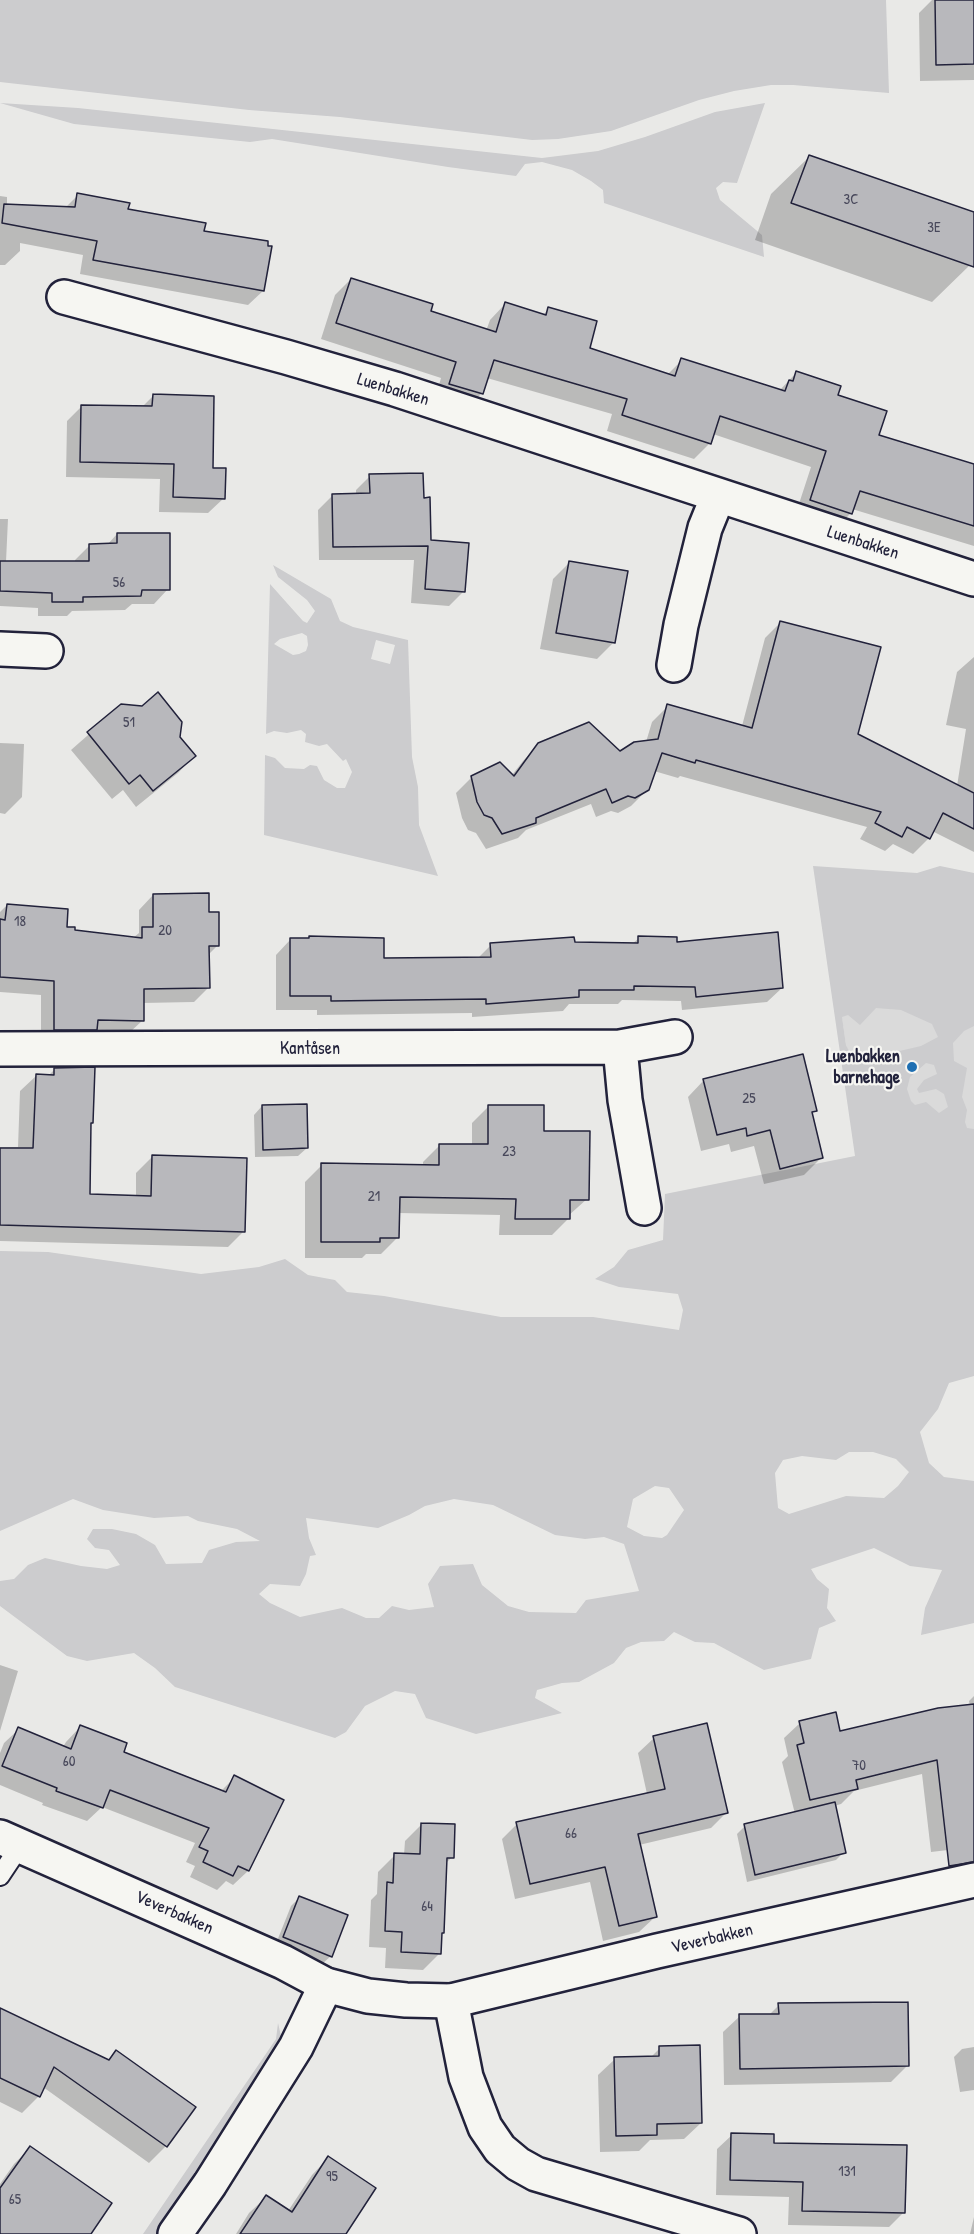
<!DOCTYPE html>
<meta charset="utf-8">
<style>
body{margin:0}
canvas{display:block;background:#e9e9e7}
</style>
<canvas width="974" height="2234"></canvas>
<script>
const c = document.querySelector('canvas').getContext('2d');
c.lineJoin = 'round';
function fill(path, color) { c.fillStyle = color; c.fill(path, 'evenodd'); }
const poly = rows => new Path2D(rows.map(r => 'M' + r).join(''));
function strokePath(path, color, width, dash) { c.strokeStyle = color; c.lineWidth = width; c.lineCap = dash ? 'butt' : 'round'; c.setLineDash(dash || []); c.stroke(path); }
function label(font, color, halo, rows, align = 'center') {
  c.font = font + ' "Patrick Hand",sans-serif'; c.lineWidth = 4.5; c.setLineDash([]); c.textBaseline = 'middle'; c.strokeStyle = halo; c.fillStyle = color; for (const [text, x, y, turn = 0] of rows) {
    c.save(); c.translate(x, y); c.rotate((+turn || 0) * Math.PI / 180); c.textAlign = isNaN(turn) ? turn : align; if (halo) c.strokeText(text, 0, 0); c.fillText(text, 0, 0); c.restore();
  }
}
const built = poly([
 [974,969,974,1138,870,1110,846,1045,840,1005]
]);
const green = poly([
 [0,0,886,0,889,93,793,85,771,85,734,91,699,100,611,131,558,139,532,140,340,117,249,110,0,82],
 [0,103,78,108,542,158,598,151,645,137,715,112,765,103,737,183,723,182,716,188,720,200,762,235,764,257,604,203,603,190,591,181,572,170,542,162,525,164,516,176,448,167,272,139,250,142,74,124],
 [273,565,331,599,340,621,353,627,408,640,412,757,418,787,419,825,438,876,264,835,265,755,275,758,285,768,304,769,310,765,317,766,324,780,337,788,345,788,352,772,346,759,343,761,327,744,319,746,305,742,306,734,301,730,287,733,274,731,266,734,270,584,303,621,307,623,315,611,307,600,278,577],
 [302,633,307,636,308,645,306,651,299,654,293,655,274,644,280,639],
 [376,640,395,645,390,664,371,659],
 [813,866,917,873,940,866,974,873,974,1026,964,1031,953,1043,954,1061,967,1068,962,1097,967,1110,965,1122,967,1128,974,1129,974,1376,949,1383,938,1409,920,1432,929,1463,944,1477,974,1481,974,1623,921,1635,925,1608,942,1570,910,1566,874,1548,811,1569,817,1579,829,1589,827,1608,836,1621,819,1628,811,1659,764,1670,714,1643,695,1642,674,1632,664,1641,641,1642,626,1648,614,1663,579,1682,562,1683,537,1690,535,1698,562,1713,476,1734,426,1718,415,1694,395,1691,365,1706,346,1732,335,1738,175,1687,155,1668,134,1653,87,1661,67,1656,0,1606,0,1581,14,1579,28,1565,45,1558,81,1566,107,1569,120,1565,109,1550,95,1548,87,1539,93,1529,112,1529,136,1534,155,1545,166,1564,202,1563,209,1550,236,1542,260,1541,237,1529,198,1521,188,1516,154,1518,103,1510,73,1499,0,1531,0,1251,48,1252,201,1274,259,1267,285,1259,308,1275,335,1280,347,1292,384,1296,501,1317,593,1317,679,1330,683,1310,678,1294,619,1287,595,1279,614,1267,628,1250,663,1240,665,1194,855,1156],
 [876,1008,901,1010,932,1024,938,1037,921,1046,891,1053,865,1064,857,1055,849,1051,846,1045,842,1017,848,1015,860,1025],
 [926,1063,934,1065,937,1074,924,1080,917,1089,919,1093,936,1089,944,1094,948,1107,939,1113,926,1102,915,1105,911,1101,907,1089,910,1077],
 [849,1452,873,1452,896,1459,909,1472,898,1486,884,1498,846,1496,789,1514,778,1508,775,1473,783,1460,802,1456,836,1460],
 [655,1486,669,1488,684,1510,667,1535,662,1538,644,1536,627,1527,633,1499],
 [454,1499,493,1505,555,1535,585,1539,604,1537,624,1544,639,1591,586,1600,576,1613,529,1612,508,1606,482,1585,473,1564,440,1566,428,1584,434,1607,409,1610,392,1606,379,1618,366,1618,342,1608,300,1617,270,1603,259,1594,270,1584,300,1586,306,1574,310,1556,316,1555,309,1538,306,1518,378,1528,409,1515,425,1506],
 [278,2023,281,2036,257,2086,211,2160,157,2234,143,2234,276,2039]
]);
const shadow = poly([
 [932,0,974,0,974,80,920,81,919,13],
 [809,157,974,214,974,253,970,265,932,302,755,240,771,194],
 [78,195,202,232,263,291,248,305,80,274,83,255,20,243,20,251,5,265,0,265,0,196,7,197,7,206,65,208],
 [351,279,429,312,486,331,490,320,505,304,543,315,549,309,588,349,667,375,682,360,779,391,796,373,836,396,877,436,974,466,974,546,852,509,851,513,835,529,795,516,811,467,713,434,710,443,694,459,607,431,612,414,487,378,482,393,466,409,435,399,441,378,321,339,335,295],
 [153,396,211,469,224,498,208,513,159,512,160,479,66,477,67,421,82,406,141,408],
 [370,476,422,499,429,542,464,591,449,606,411,603,414,560,319,560,318,510,332,496,356,495,356,490],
 [0,519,8,519,6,562,75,562,75,560,90,545,107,545,117,534,168,589,154,604,132,604,125,610,72,611,67,616,38,616,38,608,0,606],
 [569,563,614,642,597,659,540,649,553,579],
 [781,622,856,735,957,786,966,729,946,725,957,672,974,657,974,852,932,831,929,838,913,854,893,844,885,851,860,839,867,827,680,776,678,778,654,771,648,789,631,806,618,813,611,811,596,817,591,804,526,830,518,838,486,849,476,833,468,830,462,818,456,793,472,777,512,775,523,761,539,744,620,753,646,742,652,722,668,706,742,726,765,638],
 [121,706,179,738,194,756,178,773,136,807,123,790,112,799,71,750],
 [0,743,24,744,22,797,5,814,0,813],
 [153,895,208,913,218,945,208,955,208,988,194,1002,142,1003,143,1020,128,1034,41,1044,41,995,0,992,0,912,7,905,74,931,133,938,139,933,139,910],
 [639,938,782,988,767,1002,682,1010,681,1001,622,1000,618,1004,569,1004,563,1011,472,1017,472,1013,317,1015,317,1010,276,1010,276,955,290,940,382,960,477,959,491,945,632,944],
 [55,1069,89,1125,88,1195,136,1197,136,1173,152,1157,244,1231,228,1247,0,1241,0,1147,18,1147,20,1091,36,1076,48,1076],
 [704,1080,815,1110,811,1115,821,1158,804,1175,764,1184,754,1146,731,1152,729,1144,701,1151,688,1097],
 [262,1106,307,1148,298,1156,255,1157,254,1115],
 [489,1106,542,1132,587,1199,568,1216,568,1219,552,1235,499,1235,500,1215,398,1213,398,1237,381,1254,366,1254,362,1258,305,1258,305,1182,322,1165,423,1166,423,1162,440,1145,472,1146,472,1123],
 [0,1665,18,1671,0,1731],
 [974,1696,974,1847,931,1852,922,1774,854,1791,841,1804,834,1806,844,1852,836,1860,747,1882,737,1834,745,1826,795,1814,782,1762,788,1756,784,1738,800,1723,839,1733,970,1706,969,1701],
 [80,1727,122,1752,220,1792,235,1777,248,1871,233,1885,226,1881,217,1890,190,1877,195,1866,186,1862,195,1843,102,1807,87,1821,42,1805,43,1803,0,1785,0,1753,4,1743,19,1729,63,1747,66,1742],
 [654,1738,726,1813,711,1828,639,1845,655,1917,639,1932,603,1941,590,1882,515,1899,502,1839,517,1824,647,1794,638,1753],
 [421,1825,452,1857,445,1864,443,1933,440,1936,440,1953,423,1970,385,1968,386,1948,369,1947,371,1900,377,1894,378,1872,395,1855,404,1855,405,1841],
 [299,1898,331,1956,322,1964,275,1946,291,1906],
 [779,2005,907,2066,891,2082,724,2085,723,2032,740,2016,769,2015],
 [0,2009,108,2061,116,2052,194,2107,166,2146,149,2163,43,2087,39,2096,22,2113,0,2102],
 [974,2047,974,2090,960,2092,954,2057,962,2049],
 [660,2048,701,2123,684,2139,650,2140,639,2151,600,2152,598,2075,615,2059,650,2058],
 [732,2135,772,2144,904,2212,889,2227,788,2225,789,2197,716,2195,717,2149],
 [30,2148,89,2234,0,2234,0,2184,14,2164],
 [328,2158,344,2234,236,2234,249,2213,266,2197,288,2211,312,2175],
 [974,2217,974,2234,970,2234]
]);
const building = poly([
 [935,0,974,0,974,64,936,65,935,0],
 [809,155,974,212,974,267,791,203,809,155],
 [77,193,130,203,128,209,206,223,204,231,268,241,268,246,272,246,264,291,93,260,97,241,2,223,4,204,75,207,77,193],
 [351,278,433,304,431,311,496,332,505,302,546,315,548,307,597,321,590,348,675,376,681,358,785,391,789,380,793,381,796,371,841,386,838,395,887,411,879,435,974,464,974,526,860,491,852,514,810,500,826,451,720,416,711,444,622,415,627,399,494,360,483,394,449,384,456,362,336,323,351,278],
 [153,394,214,396,213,468,226,468,225,499,173,497,174,464,80,462,81,405,152,406,153,394],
 [423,473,424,498,430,497,431,540,469,543,465,592,425,589,428,546,333,547,332,494,370,493,369,474,423,473],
 [117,533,170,533,170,590,142,590,141,596,83,597,83,602,52,602,52,593,0,591,0,561,89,561,89,544,117,543,117,533],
 [569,561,628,571,615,643,556,633,569,561],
 [780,621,881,647,858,734,974,793,974,829,943,813,930,839,907,827,902,837,875,823,881,812,696,760,695,763,662,753,649,790,635,798,628,796,612,803,606,789,536,818,536,823,502,834,492,818,484,815,477,802,471,776,500,762,514,776,538,743,589,722,620,751,634,742,658,739,667,704,752,728,780,621],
 [158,692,182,722,180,737,196,756,153,791,140,775,129,784,87,732,121,704,142,706,158,692],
 [209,893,209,912,219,912,219,946,209,946,210,988,144,989,144,1021,98,1020,97,1030,54,1030,54,981,0,977,0,919,5,920,7,904,68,909,67,927,75,927,75,930,142,938,142,927,153,927,153,894,209,893],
 [778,932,783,988,696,997,695,987,634,986,634,990,579,990,579,997,486,1004,486,999,331,1001,331,996,290,996,290,938,309,938,309,936,384,938,384,958,491,957,490,943,574,937,575,942,638,943,638,936,677,937,677,942,778,932],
 [803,1054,817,1111,812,1112,823,1158,780,1169,770,1130,747,1136,746,1128,717,1135,703,1079,803,1054],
 [95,1067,93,1123,91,1123,90,1194,151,1196,152,1155,247,1158,245,1232,0,1225,0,1148,33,1148,36,1074,54,1075,54,1068,95,1067],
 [307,1104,308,1148,263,1150,262,1105,307,1104],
 [488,1105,544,1105,544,1131,590,1131,589,1200,570,1200,570,1219,515,1219,516,1199,400,1197,399,1238,380,1238,380,1242,321,1242,321,1163,439,1165,439,1144,488,1144,488,1105],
 [974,1704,974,1862,949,1866,937,1760,856,1780,858,1789,810,1800,797,1745,804,1743,799,1721,836,1712,840,1731,938,1708,974,1704],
 [707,1723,728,1813,638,1834,657,1917,619,1926,605,1867,530,1884,516,1822,665,1789,653,1736,707,1723],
 [80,1725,127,1743,124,1752,226,1792,234,1775,284,1800,249,1871,238,1866,233,1876,203,1862,208,1851,199,1847,209,1828,110,1790,103,1808,56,1791,57,1788,2,1766,18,1727,71,1749,80,1725],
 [835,1802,846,1853,755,1875,744,1824,835,1802],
 [421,1823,455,1824,454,1858,447,1858,444,1933,442,1933,441,1954,401,1952,402,1932,385,1931,387,1882,393,1883,394,1853,420,1854,421,1823],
 [299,1896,348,1915,332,1957,283,1937,299,1896],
 [908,2002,909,2066,740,2069,739,2014,779,2014,778,2003,908,2002],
 [0,2008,109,2060,116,2050,196,2107,167,2147,54,2067,40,2097,0,2078,0,2008],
 [700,2045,702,2123,657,2124,657,2135,616,2136,614,2057,659,2056,659,2046,700,2045],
 [731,2133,774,2134,774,2143,907,2145,905,2213,802,2211,803,2182,730,2180,731,2133],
 [30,2146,112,2203,91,2234,0,2234,0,2188,30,2146],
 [328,2156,376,2188,346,2234,240,2234,266,2195,292,2212,328,2156]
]);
const service = poly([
 [0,1876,20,1846]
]);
const minor = poly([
 [64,297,286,357,395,389,974,579],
 [0,649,46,651],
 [674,665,681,625,705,528,718,496],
 [620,1047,625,1100,644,1208],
 [0,1049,620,1047,675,1037],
 [451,2001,466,2077,485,2127,500,2149,518,2164,536,2174,739,2234],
 [175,2234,210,2184,296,2047,326,1985]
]);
const tertiary = poly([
 [0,1837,283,1962,326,1985,368,1996,406,2000,451,2001,657,1951,974,1880]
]);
const markers = [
 [912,1067,6,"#1f6fb2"]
];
const numberNames = [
 ["3C",851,200],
 ["3E",934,228],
 ["56",119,583],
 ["51",129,723],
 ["18",20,922],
 ["20",165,931],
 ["25",749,1099],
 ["23",509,1152],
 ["21",374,1197],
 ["60",69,1762],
 ["70",859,1766],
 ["66",571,1834],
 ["64",427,1907],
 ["131",847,2172],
 ["95",332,2177],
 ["65",15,2200]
];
const streetNames = [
 ["Luenbakken",393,390,17],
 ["Luenbakken",863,543,18],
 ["Kantåsen",310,1049],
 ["Veverbakken",174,1913,24],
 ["Veverbakken",712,1939,-13]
];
const poiNames = [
 ["Luenbakken",900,1057],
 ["barnehage",900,1078]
];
fill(built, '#dadada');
fill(green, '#ccccce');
fill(shadow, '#0003');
fill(building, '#b8b8bc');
strokePath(building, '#22223b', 1.5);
strokePath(service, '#22223b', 22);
strokePath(minor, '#22223b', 38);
strokePath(tertiary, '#22223b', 38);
strokePath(service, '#f6f6f2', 18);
strokePath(minor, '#f6f6f2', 33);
strokePath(tertiary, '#f6f6f2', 33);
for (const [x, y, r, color] of markers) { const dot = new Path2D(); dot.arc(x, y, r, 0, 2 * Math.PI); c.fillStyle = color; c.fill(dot); strokePath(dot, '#f6f6f2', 2); }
label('15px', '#48485b', null, numberNames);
label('18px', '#22223b', '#f6f6f2', streetNames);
label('bold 18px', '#22223b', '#f6f6f2', poiNames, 'right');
</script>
